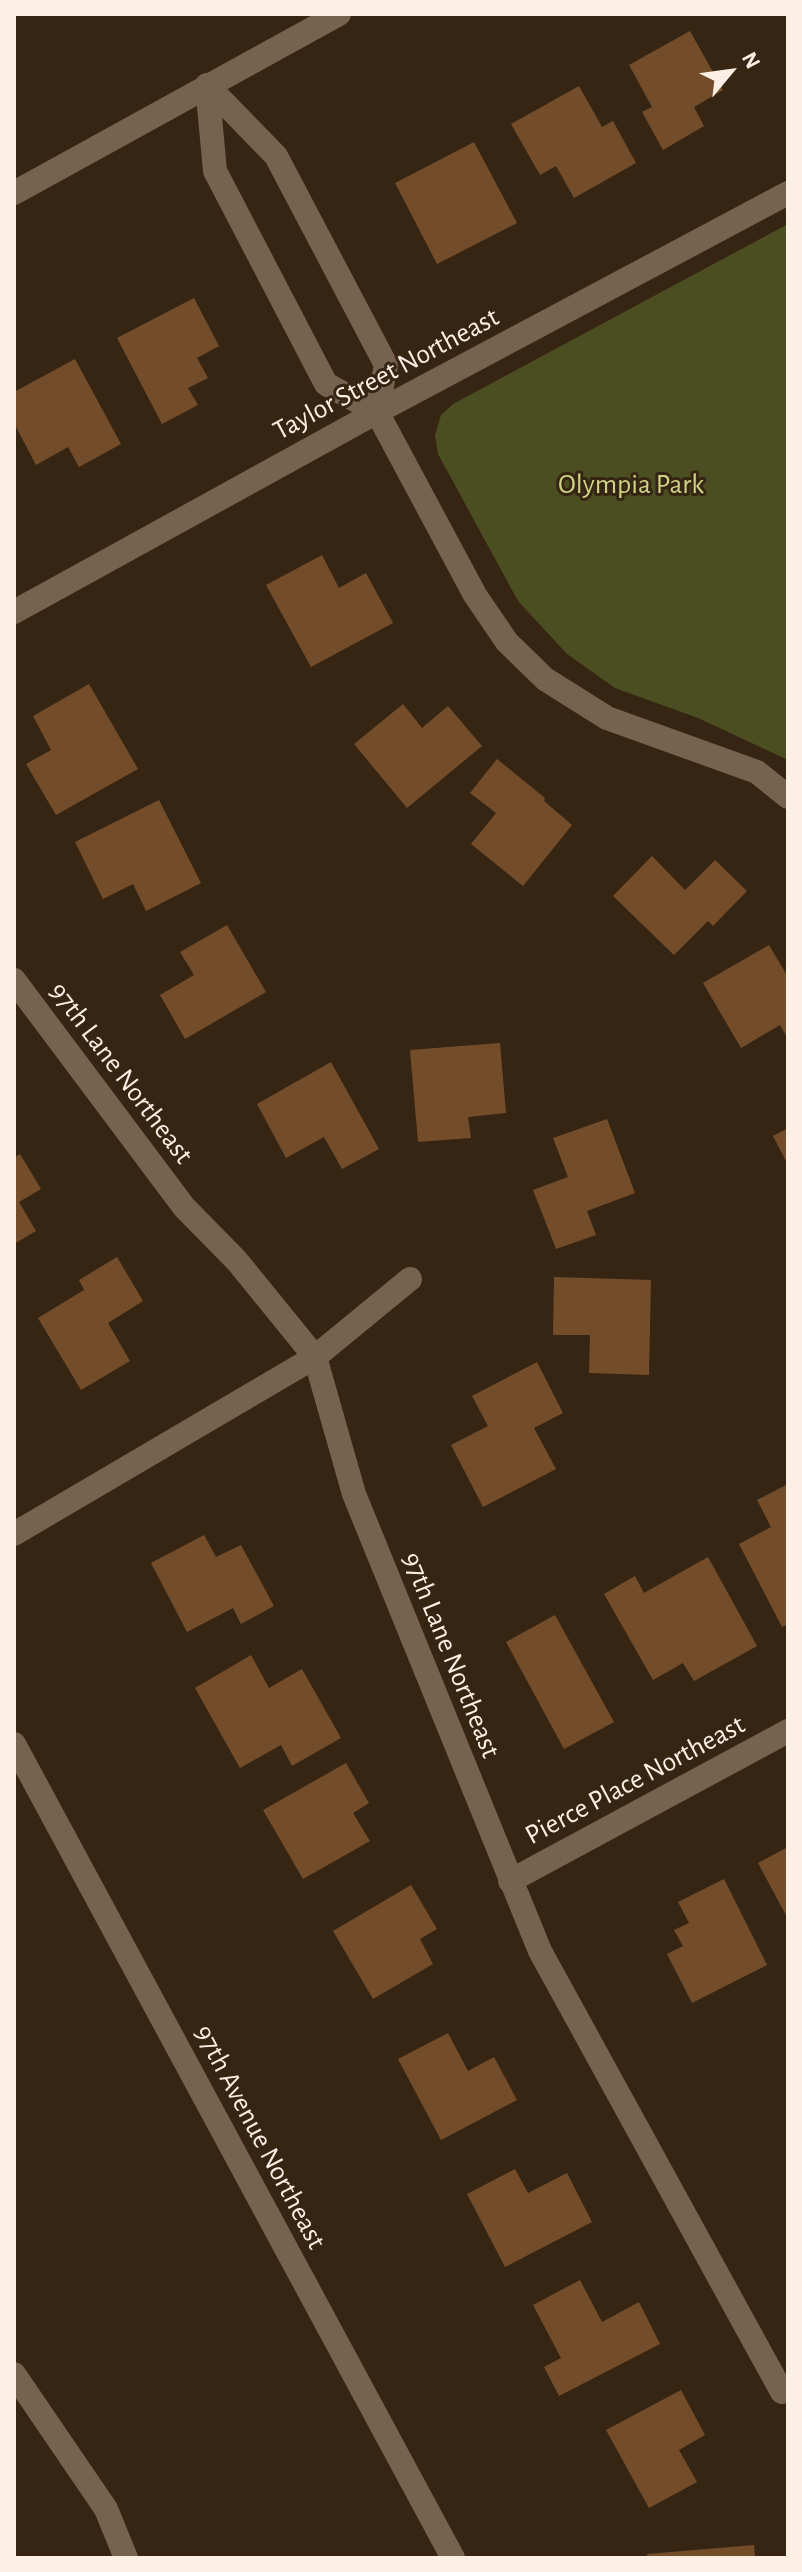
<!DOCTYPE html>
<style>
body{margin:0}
#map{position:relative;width:802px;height:2572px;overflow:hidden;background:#372514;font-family:"Alegreya Sans",sans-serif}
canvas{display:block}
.frame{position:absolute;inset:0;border:16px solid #fcf0e5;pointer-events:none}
.north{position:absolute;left:690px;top:32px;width:80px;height:80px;-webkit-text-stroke:6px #372514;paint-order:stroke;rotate:61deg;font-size:22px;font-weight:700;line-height:32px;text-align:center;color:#fcf0e5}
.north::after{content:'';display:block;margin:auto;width:28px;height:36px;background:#fcf0e5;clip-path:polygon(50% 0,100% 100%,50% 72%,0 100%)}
</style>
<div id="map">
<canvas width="802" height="2572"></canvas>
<div class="frame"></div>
<div class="north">N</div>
</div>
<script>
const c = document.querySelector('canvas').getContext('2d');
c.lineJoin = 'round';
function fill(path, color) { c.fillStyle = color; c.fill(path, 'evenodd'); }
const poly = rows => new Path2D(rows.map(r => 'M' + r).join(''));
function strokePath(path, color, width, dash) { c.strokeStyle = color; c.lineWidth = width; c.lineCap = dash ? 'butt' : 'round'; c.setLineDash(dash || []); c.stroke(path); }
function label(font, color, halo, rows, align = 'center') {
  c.font = font + ' "Alegreya Sans",sans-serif'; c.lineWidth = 6; c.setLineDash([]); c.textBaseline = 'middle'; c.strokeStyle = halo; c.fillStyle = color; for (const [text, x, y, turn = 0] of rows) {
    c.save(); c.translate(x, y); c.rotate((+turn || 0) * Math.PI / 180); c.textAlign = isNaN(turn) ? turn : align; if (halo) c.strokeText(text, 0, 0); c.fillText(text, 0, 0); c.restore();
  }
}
const green = poly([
 [788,224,788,760,698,718,615,688,567,654,518,601,438,454,435,435,441,415,453,404]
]);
const building = poly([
 [690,31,723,90,694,107,704,126,663,150,642,112,652,107,629,65],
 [579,86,602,127,613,121,636,163,574,198,556,166,540,175,511,124],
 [474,142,517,223,437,264,395,183],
 [194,298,219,346,197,358,208,378,188,388,198,405,162,424,117,338],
 [75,359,121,444,79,467,68,447,36,465,14,423,14,392],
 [322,555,339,588,366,573,393,623,311,667,266,585],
 [89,684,138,769,56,815,26,764,51,750,33,716],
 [403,704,422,728,448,706,482,746,407,808,354,744],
 [497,759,545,798,544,801,572,825,523,886,471,844,496,813,470,793],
 [159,800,201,883,146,911,133,884,103,899,75,842],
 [652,856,685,890,715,860,747,891,713,926,708,921,674,955,613,896],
 [227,925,266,992,185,1039,160,995,194,975,180,952],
 [769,945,788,977,788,1039,780,1025,741,1048,703,983],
 [500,1043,506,1113,468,1117,471,1138,418,1142,410,1050],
 [331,1062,379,1149,342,1169,324,1137,286,1158,257,1104],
 [607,1119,635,1193,587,1211,596,1235,556,1249,533,1190,568,1177,553,1138],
 [788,1128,788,1165,773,1136],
 [20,1154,41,1189,19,1202,36,1231,14,1244,14,1158],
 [117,1257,143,1301,108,1323,130,1361,81,1390,38,1318,84,1290,79,1280],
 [554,1277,651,1280,649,1375,589,1373,590,1335,553,1335],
 [537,1362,563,1413,534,1428,556,1469,483,1507,451,1445,488,1426,472,1396],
 [788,1484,788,1624,782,1627,739,1544,771,1527,757,1500],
 [204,1535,216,1557,241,1545,274,1606,241,1624,233,1608,187,1632,151,1563],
 [708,1557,757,1646,694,1681,683,1663,653,1680,604,1594,635,1576,644,1593],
 [555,1615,614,1722,564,1749,506,1642],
 [251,1655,269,1688,302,1669,341,1738,292,1766,281,1745,240,1768,195,1688],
 [346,1763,369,1803,353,1813,370,1841,303,1879,263,1810],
 [788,1847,788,1919,758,1863],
 [724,1879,767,1965,692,2003,667,1954,683,1946,674,1930,689,1923,678,1902],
 [411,1885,437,1929,420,1939,433,1964,373,1999,333,1931],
 [448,2033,468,2071,494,2057,517,2100,441,2140,398,2059],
 [515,2169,528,2193,567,2173,592,2222,505,2267,467,2194],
 [580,2280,602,2322,639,2302,660,2344,559,2396,544,2367,561,2358,533,2305],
 [681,2390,705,2435,679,2450,697,2482,649,2508,606,2430],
 [754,2545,755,2558,648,2558,647,2554]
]);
const street = poly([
 [207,85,215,171,326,384,377,412,475,595,507,642,545,679,607,718,757,772,788,797],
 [207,85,276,156,386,365,377,412],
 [14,612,377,412,788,193],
 [14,980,184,1207,237,1261,315,1357,354,1494,540,1951,782,2392,788,2388],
 [14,1534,315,1357,410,1279],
 [14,1744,453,2558],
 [510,1881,788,1731],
 [14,2374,106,2509,126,2558]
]);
const secondary = poly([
 [14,193,339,14]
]);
const streetNames = [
 ["Taylor Street Northeast",386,374,-28],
 ["97th Lane Northeast",121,1073,53],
 ["97th Lane Northeast",451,1655,68],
 ["Pierce Place Northeast",635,1780,-28],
 ["97th Avenue Northeast",260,2137,62]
];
const parkNames = [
 ["Olympia Park",631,485]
];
fill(green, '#4b4e20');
fill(building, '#734d2a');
strokePath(street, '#776250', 24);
strokePath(secondary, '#776250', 24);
label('28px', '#fcf0e5', '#372514', streetNames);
label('28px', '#ccd384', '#372514', parkNames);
</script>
